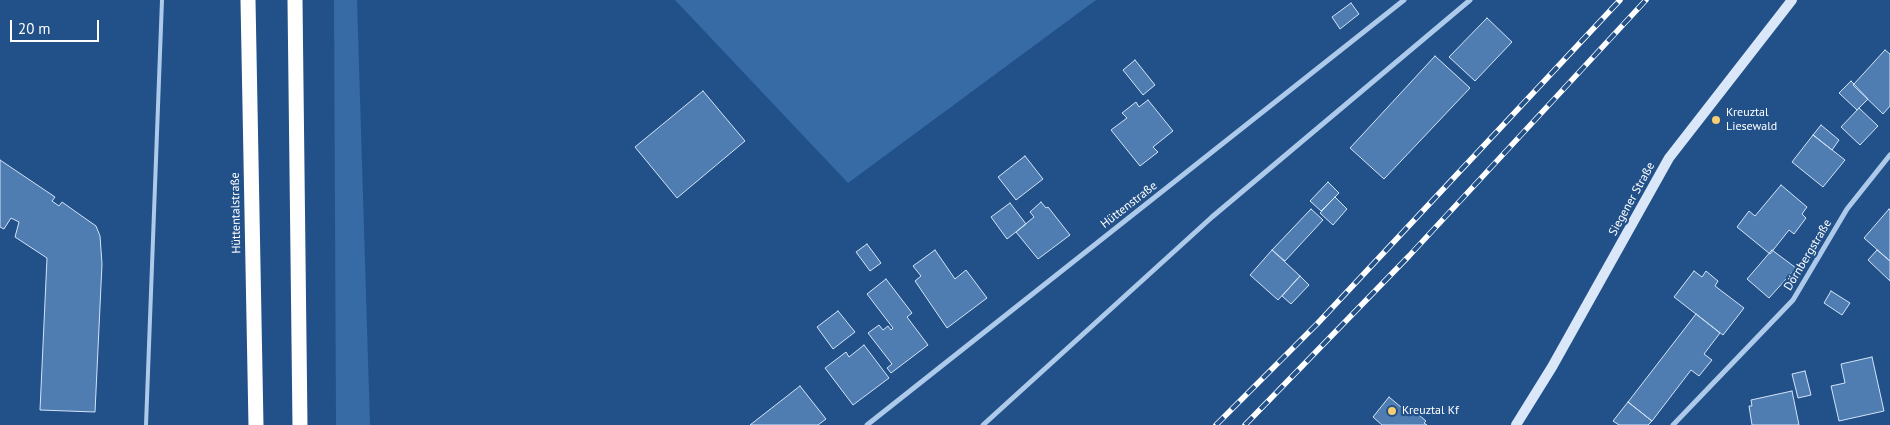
<!DOCTYPE html>
<meta charset="utf-8">
<style>
body{margin:0}
#map{position:relative;width:1890px;height:425px;overflow:hidden;background:#225189;font-family:"PT Sans",sans-serif}
canvas{display:block}
.scale{position:absolute;left:10px;top:20px;width:89px;height:22px;box-sizing:border-box;border:2px solid #fff;border-top:0;padding-left:6px;font-size:15px;line-height:18px;white-space:nowrap;color:#fff;-webkit-text-stroke:4px #225189;paint-order:stroke}
</style>
<div id="map">
<canvas width="1890" height="425"></canvas>
<div class="scale">20 m</div>
</div>
<script>
const c = document.querySelector('canvas').getContext('2d');
c.lineJoin = 'round';
function fill(path, color) { c.fillStyle = color; c.fill(path, 'evenodd'); }
const poly = rows => new Path2D(rows.map(r => 'M' + r).join(''));
function strokePath(path, color, width, dash) { c.strokeStyle = color; c.lineWidth = width; c.lineCap = dash ? 'butt' : 'round'; c.setLineDash(dash || []); c.stroke(path); }
function label(font, color, halo, rows, align = 'center') {
  c.font = font + ' "PT Sans",sans-serif'; c.lineWidth = 4.5; c.setLineDash([]); c.textBaseline = 'middle'; c.strokeStyle = halo; c.fillStyle = color; for (const [text, x, y, turn = 0] of rows) {
    c.save(); c.translate(x, y); c.rotate((+turn || 0) * Math.PI / 180); c.textAlign = isNaN(turn) ? turn : align; if (halo) c.strokeText(text, 0, 0); c.fillText(text, 0, 0); c.restore();
  }
}
const green = poly([
 [334,0,357,0,370,425,336,425],
 [675,0,1096,0,848,183]
]);
const building = poly([
 [1351,3,1359,14,1340,29,1332,17,1351,3],
 [1487,18,1512,42,1475,81,1449,57,1487,18],
 [1885,50,1890,54,1890,106,1883,114,1853,85,1885,50],
 [1435,56,1470,88,1384,179,1350,148,1435,56],
 [1135,60,1155,85,1143,95,1123,70,1135,60],
 [1851,81,1868,99,1857,110,1839,93,1851,81],
 [703,91,745,141,677,198,635,147,703,91],
 [1148,100,1173,131,1153,147,1158,152,1140,166,1111,130,1127,118,1122,113,1136,102,1139,107,1148,100],
 [1859,108,1878,126,1860,145,1841,127,1859,108],
 [1821,125,1839,140,1832,150,1813,135,1821,125],
 [1813,135,1845,160,1823,187,1792,162,1813,135],
 [1025,156,1043,179,1016,200,998,177,1025,156],
 [0,160,55,197,52,201,59,206,62,202,86,219,96,226,100,236,102,264,95,412,40,410,47,258,15,237,19,222,11,218,4,229,0,227,0,160],
 [1328,182,1339,193,1321,211,1310,201,1328,182],
 [1781,185,1807,207,1802,214,1806,218,1794,234,1789,230,1770,254,1737,227,1749,211,1755,216,1781,185],
 [1335,197,1347,209,1333,225,1320,213,1335,197],
 [1041,202,1046,208,1048,207,1070,235,1038,259,1016,232,1034,217,1030,212,1041,202],
 [1010,203,1026,224,1007,239,991,217,1010,203],
 [1311,209,1323,220,1285,261,1272,250,1311,209],
 [1889,209,1890,210,1890,261,1864,238,1889,209],
 [867,244,881,263,870,271,856,252,867,244],
 [935,250,955,279,966,270,987,298,947,328,915,281,921,276,913,266,935,250],
 [1272,250,1300,276,1278,300,1250,275,1272,250],
 [1772,250,1796,268,1769,298,1747,279,1772,250],
 [1877,250,1890,261,1890,281,1868,260,1877,250],
 [1694,271,1702,277,1706,271,1718,281,1715,286,1744,308,1723,335,1674,297,1694,271],
 [1300,276,1309,285,1291,304,1282,296,1300,276],
 [886,279,912,313,907,317,928,345,891,373,887,368,892,364,868,333,879,325,883,330,888,326,891,330,893,328,867,294,886,279],
 [1831,291,1850,303,1842,315,1824,303,1831,291],
 [838,311,855,332,833,349,817,327,838,311],
 [1696,314,1720,333,1704,354,1712,360,1699,376,1691,370,1652,421,1628,402,1696,314],
 [864,345,889,378,853,405,825,368,846,352,849,357,864,345],
 [1872,357,1884,411,1839,421,1831,386,1845,383,1841,364,1872,357],
 [1805,371,1811,395,1798,398,1792,374,1805,371],
 [800,386,826,419,818,425,750,425,800,386],
 [1792,391,1799,425,1752,425,1749,406,1752,406,1751,400,1792,391],
 [1389,397,1408,413,1412,409,1426,421,1424,423,1427,425,1382,425,1373,417,1389,397],
 [1628,402,1652,421,1648,425,1619,425,1613,421,1628,402]
]);
const lane = poly([
 [146,425,162,0]
]);
const street = poly([
 [867,425,1404,0],
 [983,425,1212,217,1470,0],
 [1673,425,1793,300,1847,209,1890,155]
]);
const secondary = poly([
 [1516,425,1552,367,1669,158,1792,0]
]);
const highway = poly([
 [248,0,256,425],
 [295,0,300,425]
]);
const rail = poly([
 [1216,425,1317,324,1620,0],
 [1245,425,1409,256,1646,0]
]);
const markers = [
 [1716,120,5,"#f6cd70"],
 [1392,411,5,"#f6cd70"]
];
const poiNames = [
 ["Kreuztal",1726,113],
 ["Liesewald",1726,127],
 ["Kreuztal Kf",1402,411]
];
const streetNames = [
 ["Siegener Straße",1632,199,-61],
 ["Hüttenstraße",1129,205,-38],
 ["Hüttentalstraße",236,213,-91],
 ["Dörnbergstraße",1808,255,-59]
];
fill(green, '#366ba6');
fill(building, '#4f7db2');
strokePath(building, '#d3e4f8', 1);
strokePath(lane, '#aecaea', 4);
strokePath(street, '#aecaea', 5);
strokePath(secondary, '#d9e7f8', 10);
strokePath(highway, '#fff', 15);
strokePath(rail, '#fff', 5.5);
strokePath(rail, '#225189', 4, [11]);
for (const [x, y, r, color] of markers) { const dot = new Path2D(); dot.arc(x, y, r, 0, 2 * Math.PI); c.fillStyle = color; c.fill(dot); strokePath(dot, '#225189', 2); }
label('12px', '#fff', '#225189', poiNames, 'left');
label('12px', '#fff', '#225189', streetNames);
</script>
